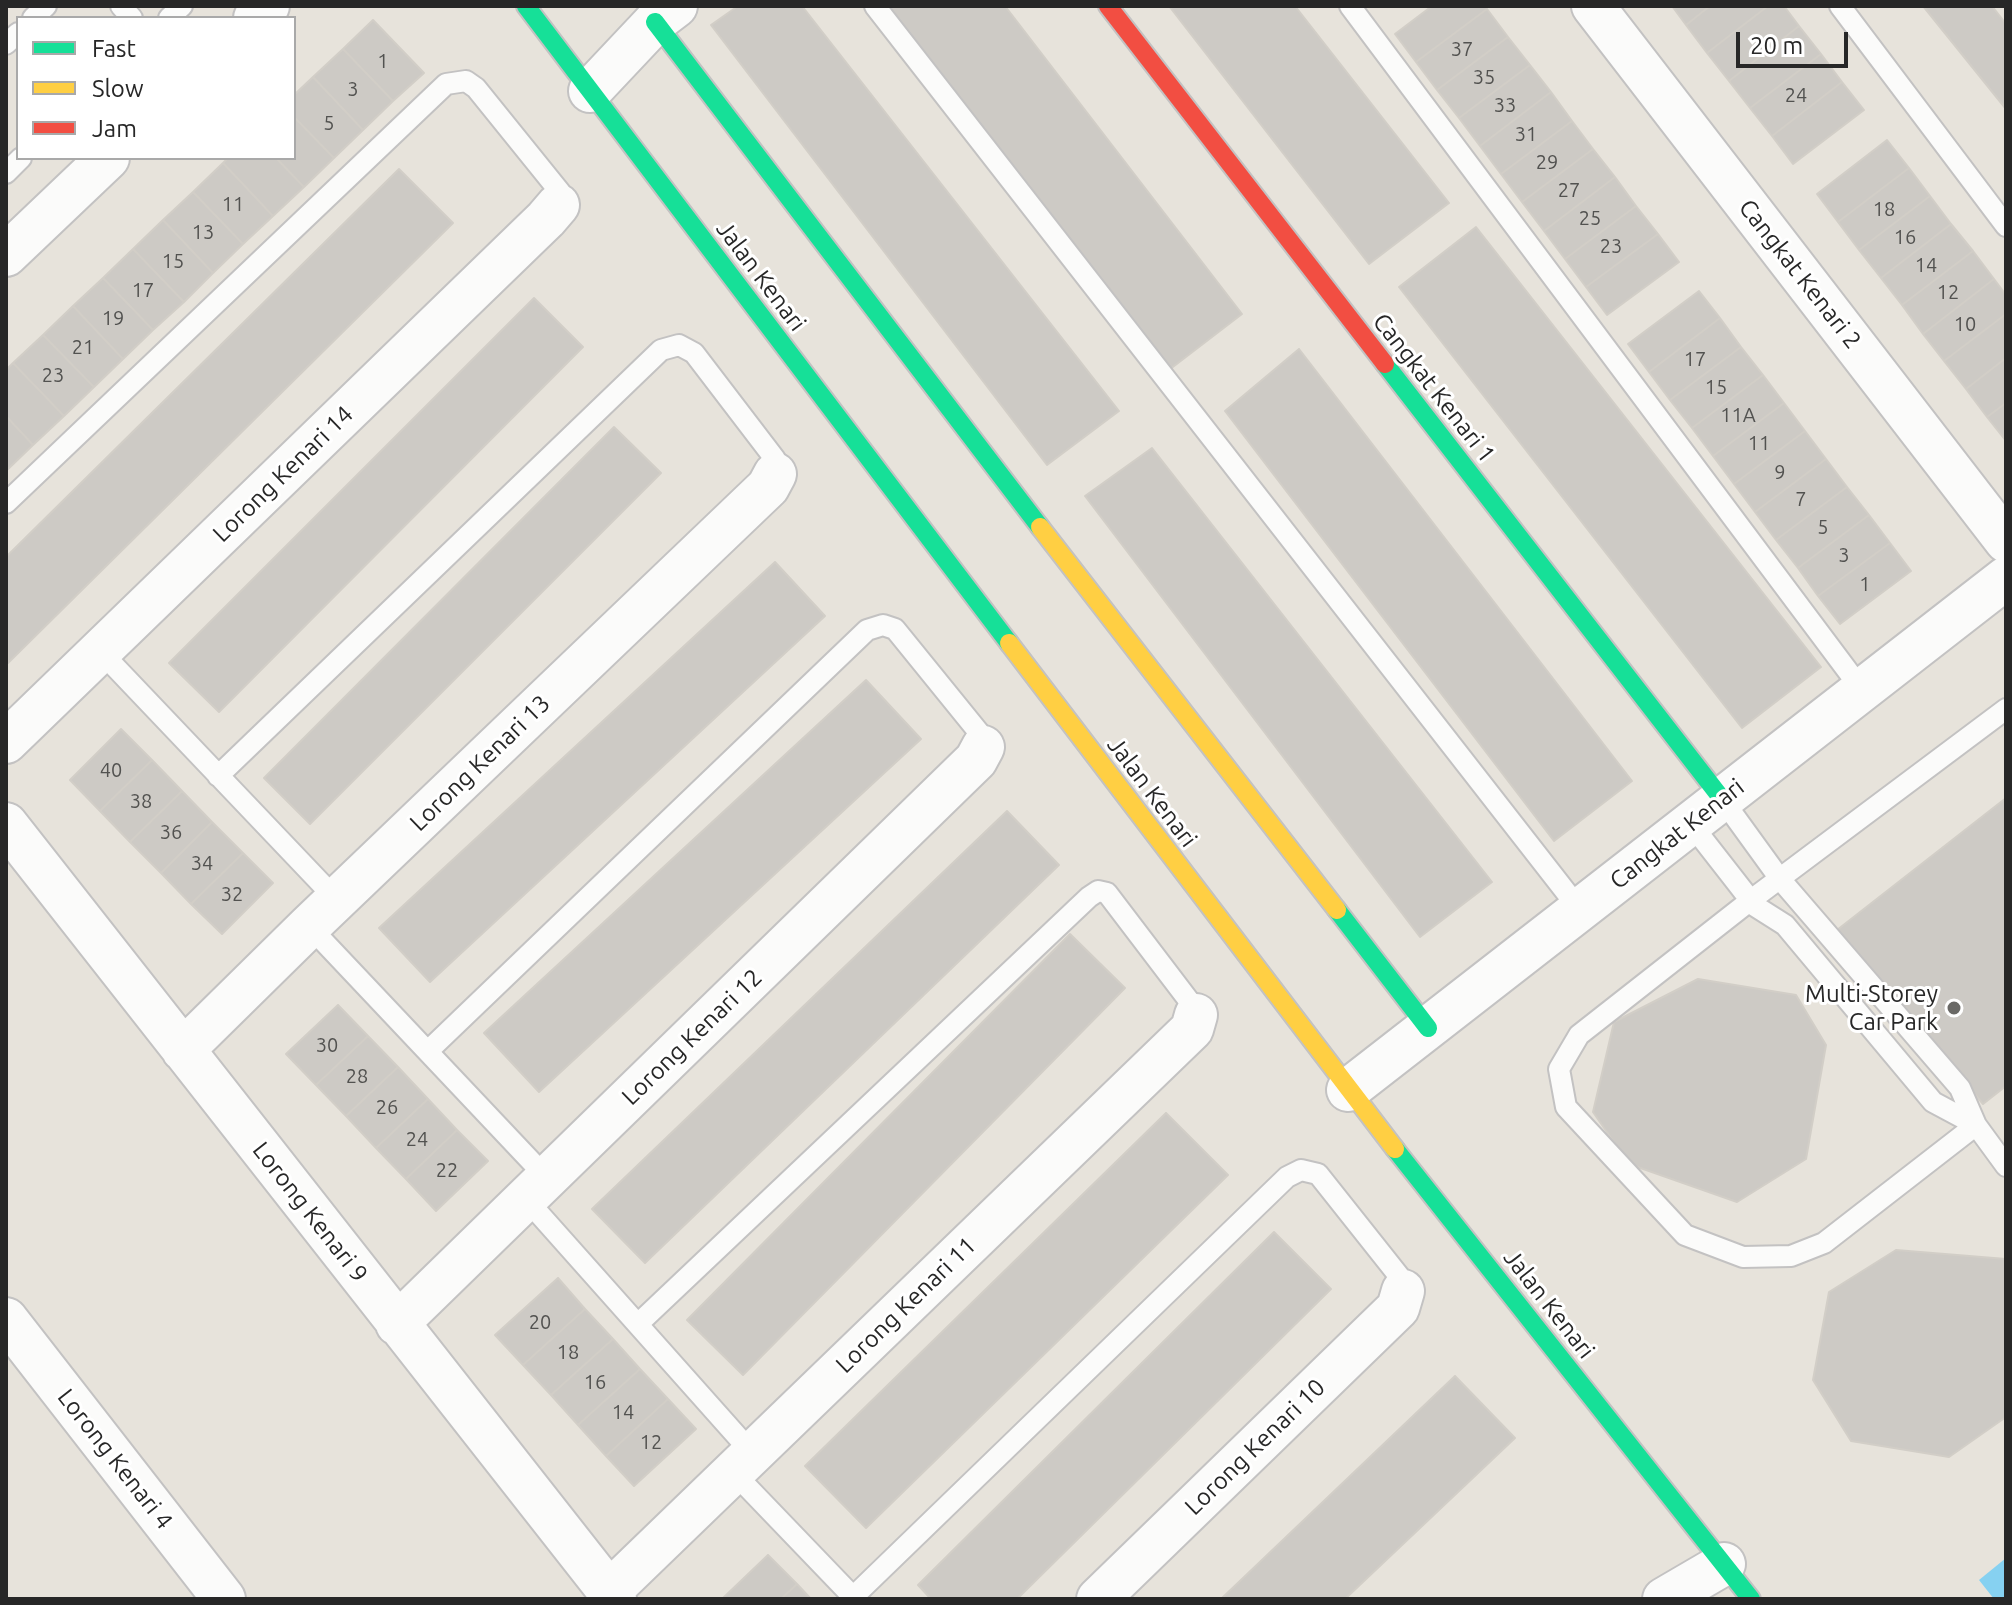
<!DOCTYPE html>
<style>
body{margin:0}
#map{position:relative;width:2012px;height:1605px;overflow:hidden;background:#e7e3db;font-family:Ubuntu,sans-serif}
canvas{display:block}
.frame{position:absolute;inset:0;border:8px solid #272727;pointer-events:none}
.legend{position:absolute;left:16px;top:16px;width:280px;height:144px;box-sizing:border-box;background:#fff;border:2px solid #a9a9a9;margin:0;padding:10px 14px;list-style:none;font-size:24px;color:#272727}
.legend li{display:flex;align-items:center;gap:16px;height:40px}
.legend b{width:40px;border:2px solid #a9a9a9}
.scale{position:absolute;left:1736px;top:32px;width:112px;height:36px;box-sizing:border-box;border:4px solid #272727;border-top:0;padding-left:10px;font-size:24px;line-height:28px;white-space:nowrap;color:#272727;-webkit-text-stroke:6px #fff;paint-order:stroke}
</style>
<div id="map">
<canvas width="2012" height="1605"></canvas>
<div class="frame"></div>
<ul class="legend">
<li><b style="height:10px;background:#16e098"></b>Fast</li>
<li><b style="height:10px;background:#ffcf43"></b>Slow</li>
<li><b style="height:10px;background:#f24e42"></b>Jam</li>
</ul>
<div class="scale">20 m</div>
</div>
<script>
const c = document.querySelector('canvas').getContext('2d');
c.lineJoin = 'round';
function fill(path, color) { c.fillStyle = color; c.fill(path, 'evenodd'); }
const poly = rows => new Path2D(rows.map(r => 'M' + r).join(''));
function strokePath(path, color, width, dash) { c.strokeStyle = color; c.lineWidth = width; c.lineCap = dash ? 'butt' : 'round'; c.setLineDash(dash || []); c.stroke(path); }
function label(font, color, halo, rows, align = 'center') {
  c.font = font + ' Ubuntu,sans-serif'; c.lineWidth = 6; c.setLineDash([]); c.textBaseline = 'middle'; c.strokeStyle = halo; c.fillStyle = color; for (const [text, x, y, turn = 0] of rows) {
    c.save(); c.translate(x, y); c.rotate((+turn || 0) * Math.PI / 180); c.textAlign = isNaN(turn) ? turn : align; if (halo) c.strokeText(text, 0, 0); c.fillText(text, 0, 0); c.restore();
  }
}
const water = poly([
 [2006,1558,2006,1599,1994,1599,1979,1580]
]);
const building = poly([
 [738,6,802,6,1119,411,1047,465,711,25,738,6],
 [882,6,1005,6,1242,314,1165,373,882,6],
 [1169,6,1295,6,1449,203,1369,264,1169,6],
 [1432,6,1485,6,1487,9,1416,62,1395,34,1432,6],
 [1672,6,1710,6,1686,25,1672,6],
 [1710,6,1768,6,1707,53,1686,25,1710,6],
 [1768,6,1784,6,1799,26,1729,81,1707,53,1768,6],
 [1923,6,1992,6,2006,24,2006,109,1923,6],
 [1487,9,1508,37,1437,90,1416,62,1487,9],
 [373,20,424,73,393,101,343,49,373,20],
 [1799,26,1821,54,1750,108,1729,81,1799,26],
 [1508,37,1530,65,1459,118,1437,90,1508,37],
 [343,49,393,101,363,130,313,77,343,49],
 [1821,54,1842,82,1772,136,1750,108,1821,54],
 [1530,65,1551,92,1480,146,1459,118,1530,65],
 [313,77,363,130,334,158,294,117,294,95,313,77],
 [1842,82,1864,110,1793,164,1772,136,1842,82],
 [1551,92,1572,121,1501,174,1480,146,1551,92],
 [294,117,334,158,304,187,276,158,294,158,294,117],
 [1572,121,1593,149,1522,202,1501,174,1572,121],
 [1887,140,1909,168,1838,222,1817,194,1887,140],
 [1593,149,1615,177,1544,231,1522,202,1593,149],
 [228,158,276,158,304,187,273,216,223,163,228,158],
 [223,163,273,216,243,244,193,192,223,163],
 [1909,168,1930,196,1859,250,1838,222,1909,168],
 [399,169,453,223,8,663,6,557,399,169],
 [1615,177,1636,206,1565,259,1544,231,1615,177],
 [193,192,243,244,213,273,163,220,193,192],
 [1930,196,1951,224,1881,278,1859,250,1930,196],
 [1636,206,1658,234,1586,287,1565,259,1636,206],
 [163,220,213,273,184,302,133,249,163,220],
 [1951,224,1973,251,1902,305,1881,278,1951,224],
 [1476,227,1821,667,1742,728,1399,287,1476,227],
 [1658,234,1679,262,1607,315,1586,287,1658,234],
 [133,249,184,302,153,330,103,278,133,249],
 [1973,251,1994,279,1923,334,1902,305,1973,251],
 [103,278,153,330,123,359,73,306,103,278],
 [1994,279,2006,295,2006,314,1944,361,1923,334,1994,279],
 [1699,291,1720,318,1649,372,1628,344,1699,291],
 [534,298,583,347,219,712,169,663,534,298],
 [73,306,123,359,94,387,43,335,73,306],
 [2006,314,2006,358,1966,389,1944,361,2006,314],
 [1720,318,1741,347,1670,400,1649,372,1720,318],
 [43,335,94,387,64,416,13,363,43,335],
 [1741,347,1763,375,1692,428,1670,400,1741,347],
 [1299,349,1632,781,1554,841,1225,411,1299,349],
 [2006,358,2006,403,1987,417,1966,389,2006,358],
 [13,363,64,416,33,445,6,416,6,370,13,363],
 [1763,375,1784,403,1713,456,1692,428,1763,375],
 [1784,403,1805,431,1734,484,1713,456,1784,403],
 [2006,403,2006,441,1987,417,2006,403],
 [6,416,33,445,6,471,6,416],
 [614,427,661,473,310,824,264,778,614,427],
 [1805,431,1826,459,1755,512,1734,484,1805,431],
 [1152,448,1492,882,1420,937,1085,496,1152,448],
 [1826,459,1847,487,1776,540,1755,512,1826,459],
 [1847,487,1869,515,1798,568,1776,540,1847,487],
 [1869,515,1890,543,1818,596,1798,568,1869,515],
 [1890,543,1911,571,1840,624,1818,596,1890,543],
 [775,562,825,616,430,982,379,928,775,562],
 [866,680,921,739,539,1092,484,1033,866,680],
 [121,729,152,760,100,811,70,780,121,729],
 [152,760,182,791,130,842,100,811,152,760],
 [182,791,212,822,161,873,130,842,182,791],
 [2006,798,2006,1086,1983,1104,1837,930,2006,798],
 [1007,811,1059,865,645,1263,592,1209,1007,811],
 [212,822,243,853,191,904,161,873,212,822],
 [243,853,273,883,222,934,191,904,243,853],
 [1070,934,1125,988,743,1375,687,1320,1070,934],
 [1698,979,1796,995,1826,1045,1806,1159,1737,1202,1629,1164,1593,1112,1614,1022,1698,979],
 [338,1005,368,1036,316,1085,286,1054,338,1005],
 [368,1036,398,1067,346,1116,316,1085,368,1036],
 [398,1067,428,1099,376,1148,346,1116,398,1067],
 [428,1099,457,1130,406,1179,376,1148,428,1099],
 [1166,1113,1228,1175,866,1528,805,1466,1166,1113],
 [457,1130,488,1161,436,1211,406,1179,457,1130],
 [1274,1232,1331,1289,1017,1599,931,1599,918,1585,1274,1232],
 [1896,1250,2006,1259,2006,1417,1949,1457,1851,1441,1813,1380,1829,1292,1896,1250],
 [558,1278,585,1309,523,1365,495,1335,558,1278],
 [585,1309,613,1339,551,1395,523,1365,585,1309],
 [613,1339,640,1369,578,1425,551,1395,613,1339],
 [640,1369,668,1399,606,1456,578,1425,640,1369],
 [1455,1376,1515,1438,1345,1599,1221,1599,1455,1376],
 [668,1399,696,1429,634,1486,606,1456,668,1399],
 [768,1555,797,1584,781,1599,722,1599,768,1555],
 [797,1584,811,1599,781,1599,797,1584]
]);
const lane = poly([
 [121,6,132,18],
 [875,6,1580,910],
 [1350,6,1862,690],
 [1840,6,2006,226],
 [33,18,46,6],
 [169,18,182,6],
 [6,44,18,33],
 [6,173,21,158],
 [6,503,446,84,466,81,476,88,560,192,558,205],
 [100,651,337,900],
 [218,776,661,350,679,345,694,353,775,459,775,474],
 [1722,799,1780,879,1960,1088,1976,1125,2006,1166],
 [1691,824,1755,906,1785,925,1933,1102,1976,1125],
 [309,926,547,1178],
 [428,1051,867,630,883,625,895,629,981,735,983,747],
 [1976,1125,1824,1243,1791,1256,1743,1257,1685,1235,1566,1107,1559,1069,1579,1035,1751,900,2006,709],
 [526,1199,753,1454],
 [638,1324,1089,897,1098,891,1107,893,1193,1006,1196,1015],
 [733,1472,855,1599],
 [853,1597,1287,1177,1301,1170,1318,1174,1399,1276,1403,1291]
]);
const street = poly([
 [1593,6,2006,541],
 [255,18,268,6],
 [590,91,655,22,676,6],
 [6,255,108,158],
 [6,742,546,219,558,205],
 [6,824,615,1599],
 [183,1050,309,926,768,487,775,474],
 [1348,1090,2006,578],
 [6,1319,224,1599],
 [397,1324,976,760,983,747],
 [610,1591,1192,1029,1196,1015],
 [1098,1599,1398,1308,1403,1291],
 [1664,1599,1724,1564]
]);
const fast = poly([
 [526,6,1009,643],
 [655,22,1040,527],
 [1385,364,1722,799],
 [1337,910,1428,1028],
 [1395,1149,1751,1599]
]);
const slow = poly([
 [1040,527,1337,910],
 [1009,643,1395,1149]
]);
const jam = poly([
 [1108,6,1385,364]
]);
const markers = [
 [1954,1008,8,"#6a6966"]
];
const numberNames = [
 ["37",1462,49],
 ["1",383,61],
 ["35",1484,77],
 ["3",353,89],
 ["24",1796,95],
 ["33",1505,105],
 ["5",329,123],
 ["31",1526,134],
 ["29",1547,162],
 ["27",1569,190],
 ["11",233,204],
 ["18",1884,209],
 ["25",1590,218],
 ["13",203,232],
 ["16",1905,237],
 ["23",1611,246],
 ["15",173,261],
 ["14",1926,265],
 ["17",143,290],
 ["12",1948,292],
 ["19",113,318],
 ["10",1965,324],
 ["21",83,347],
 ["17",1695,359],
 ["23",53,375],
 ["15",1716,387],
 ["11A",1738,415],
 ["11",1759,443],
 ["9",1780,472],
 ["7",1801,499],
 ["5",1823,527],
 ["3",1844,555],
 ["1",1865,584],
 ["40",111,770],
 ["38",141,801],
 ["36",171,832],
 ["34",202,863],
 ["32",232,894],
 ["30",327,1045],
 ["28",357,1076],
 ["26",387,1107],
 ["24",417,1139],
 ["22",447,1170],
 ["20",540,1322],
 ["18",568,1352],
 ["16",595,1382],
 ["14",623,1412],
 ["12",651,1442]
];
const streetNames = [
 ["Cangkat Kenari 2",1800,274,52],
 ["Jalan Kenari",761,276,53],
 ["Cangkat Kenari 1",1434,388,52],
 ["Lorong Kenari 14",283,474,-44],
 ["Lorong Kenari 13",480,763,-44],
 ["Jalan Kenari",1152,792,53],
 ["Cangkat Kenari",1677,834,-38],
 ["Lorong Kenari 12",692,1037,-44],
 ["Lorong Kenari 9",310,1212,52],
 ["Jalan Kenari",1549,1304,52],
 ["Lorong Kenari 11",906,1305,-44],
 ["Lorong Kenari 10",1255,1447,-44],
 ["Lorong Kenari 4",115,1459,52]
];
const poiNames = [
 ["Multi-Storey",1938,994],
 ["Car Park",1938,1022]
];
fill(water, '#86d1f1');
fill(building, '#cdcac5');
strokePath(building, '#d2cec7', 2);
strokePath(lane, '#c3c2c2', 24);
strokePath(street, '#c3c2c2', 46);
strokePath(fast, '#c3c2c2', 22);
strokePath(slow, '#c3c2c2', 22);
strokePath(jam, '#c3c2c2', 22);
strokePath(lane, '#fbfbfa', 20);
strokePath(street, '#fbfbfa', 42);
strokePath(fast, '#16e098', 18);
strokePath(slow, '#ffcf43', 18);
strokePath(jam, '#f24e42', 18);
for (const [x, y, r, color] of markers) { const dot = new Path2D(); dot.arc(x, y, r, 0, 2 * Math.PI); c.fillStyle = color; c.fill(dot); strokePath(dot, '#fff', 3); }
label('20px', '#525250', null, numberNames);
label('24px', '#272727', '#fff', streetNames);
label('24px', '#272727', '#fff', poiNames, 'right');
</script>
